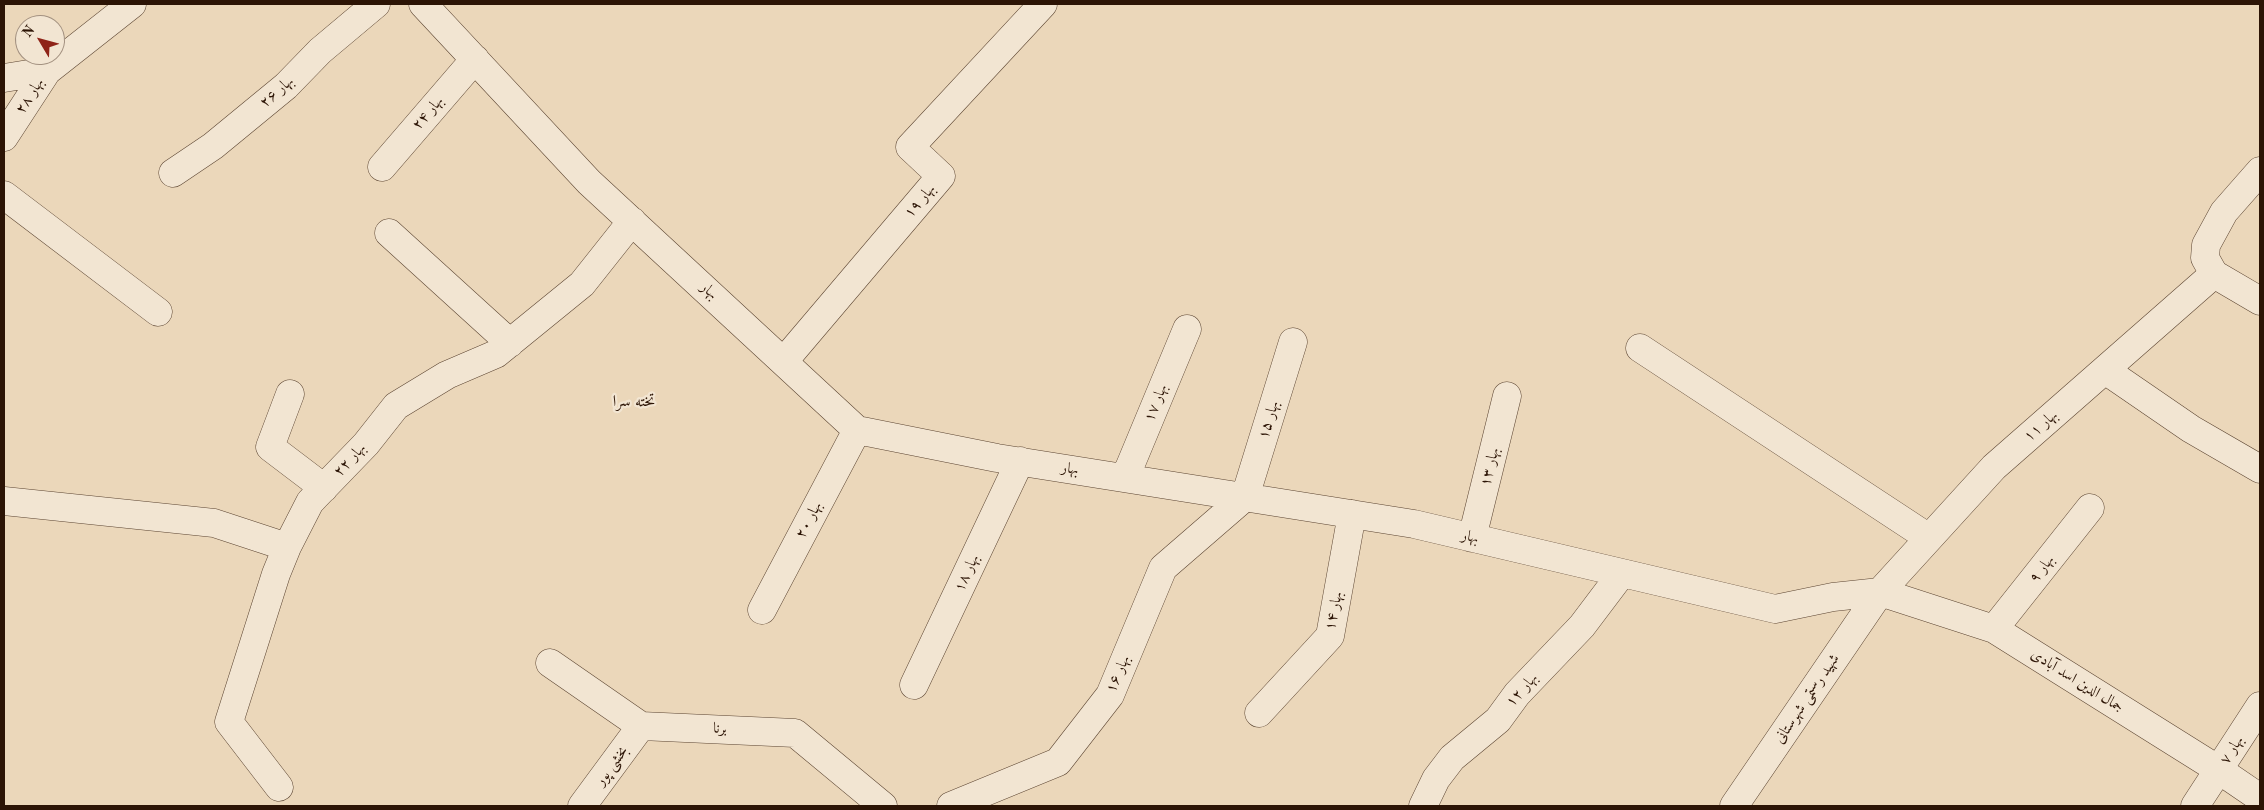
<!DOCTYPE html>
<meta charset="utf-8">
<style>
body{margin:0}
#map{position:relative;width:2264px;height:810px;overflow:hidden;background:#ebd7ba;font-family:"Old Standard TT",serif}
canvas{display:block}
.frame{position:absolute;inset:0;border:5px solid #2c1405;pointer-events:none}
.north{position:absolute;left:15px;top:15px;width:50px;height:50px;box-sizing:border-box;background:#f2e5d2;border:1px solid #a39180;border-radius:50%;rotate:307deg;font-size:14px;font-weight:700;line-height:20px;text-align:center;color:#2c1405}
.north::after{content:'';display:block;margin:auto;width:18px;height:22px;background:#8f2418;clip-path:polygon(50% 0,100% 100%,50% 72%,0 100%)}
</style>
<div id="map">
<canvas width="2264" height="810"></canvas>
<div class="frame"></div>
<div class="north">N</div>
</div>
<script>
const c = document.querySelector('canvas').getContext('2d');
c.lineJoin = 'round';
const poly = rows => new Path2D(rows.map(r => 'M' + r).join(''));
function strokePath(path, color, width, dash) { c.strokeStyle = color; c.lineWidth = width; c.lineCap = dash ? 'butt' : 'round'; c.setLineDash(dash || []); c.stroke(path); }
function label(font, color, halo, rows, align = 'center') {
  c.font = font + ' "Old Standard TT",Amiri,serif'; c.lineWidth = 4.5; c.setLineDash([]); c.textBaseline = 'middle'; c.strokeStyle = halo; c.fillStyle = color; for (const [text, x, y, turn = 0] of rows) {
    c.save(); c.translate(x, y); c.rotate((+turn || 0) * Math.PI / 180); c.textAlign = isNaN(turn) ? turn : align; if (halo) c.strokeText(text, 0, 0); c.fillText(text, 0, 0); c.restore();
  }
}
const minor = poly([
 [423,4,589,182,857,430,997,458,1414,524,1775,609,1833,597,1880,592,1994,629,2219,770,2260,798],
 [4,78,47,71],
 [4,137,47,71,132,4],
 [382,167,475,59],
 [2260,171,2224,212,2206,245,2205,258,2214,274,2260,301],
 [173,173,213,146,286,86,320,51,376,4],
 [4,195,158,312],
 [389,233,510,343],
 [1640,348,1929,538],
 [784,361,941,176,910,147,1043,4],
 [2105,370,2191,429,2260,469],
 [290,394,270,447,324,488],
 [1125,478,1187,329],
 [4,501,214,523,287,547],
 [1472,538,1507,396],
 [762,610,857,430],
 [1994,629,2090,508],
 [550,663,641,726,795,733,883,806],
 [914,685,1020,461],
 [1259,713,1330,636,1352,514],
 [279,787,229,722,276,574,287,547,310,502,366,444,396,406,447,375,496,354,582,284,632,221],
 [582,806,641,726],
 [951,806,1058,762,1110,695,1163,568,1245,497,1293,342],
 [1423,806,1436,779,1452,758,1498,720,1517,694,1582,626,1622,573],
 [1734,806,1880,592,1994,467,2214,274],
 [2195,806,2260,706]
]);
const streetNames = [
 ["بهار ۲۶",277,92,-41],
 ["بهار ۲۸",30,96,-57],
 ["بهار ۲۴",428,113,-49],
 ["بهار ۱۹",920,201,-49],
 ["بهار",709,291,42],
 ["بهار ۱۷",1156,403,-68],
 ["بهار ۱۵",1269,420,-73],
 ["بهار ۱۱",2041,426,-41],
 ["بهار ۲۲",350,460,-47],
 ["بهار ۱۳",1490,467,-76],
 ["بهار",1070,469,9],
 ["بهار ۲۰",809,520,-62],
 ["بهار",1470,537,13],
 ["بهار ۹",2042,569,-52],
 ["بهار ۱۸",967,573,-65],
 ["بهار ۱۴",1334,611,-78],
 ["بهار ۱۶",1118,674,-66],
 ["جمال الدین اسد آبادی",2077,681,32],
 ["بهار ۱۲",1522,690,-48],
 ["شهید رستمی شهرستانی",1807,699,-56],
 ["برنا",720,729,3],
 ["بهار ۷",2232,750,-57],
 ["بخشی پور",612,766,-54]
];
const neighbourhoodNames = [
 ["تخته سرا",634,402]
];
strokePath(minor, '#5c4532', 29);
strokePath(minor, '#f2e5d2', 28);
label('15px', '#2c1405', '#f2e5d2', streetNames);
label('16px', '#2c1405', '#f2e5d2', neighbourhoodNames);
</script>
